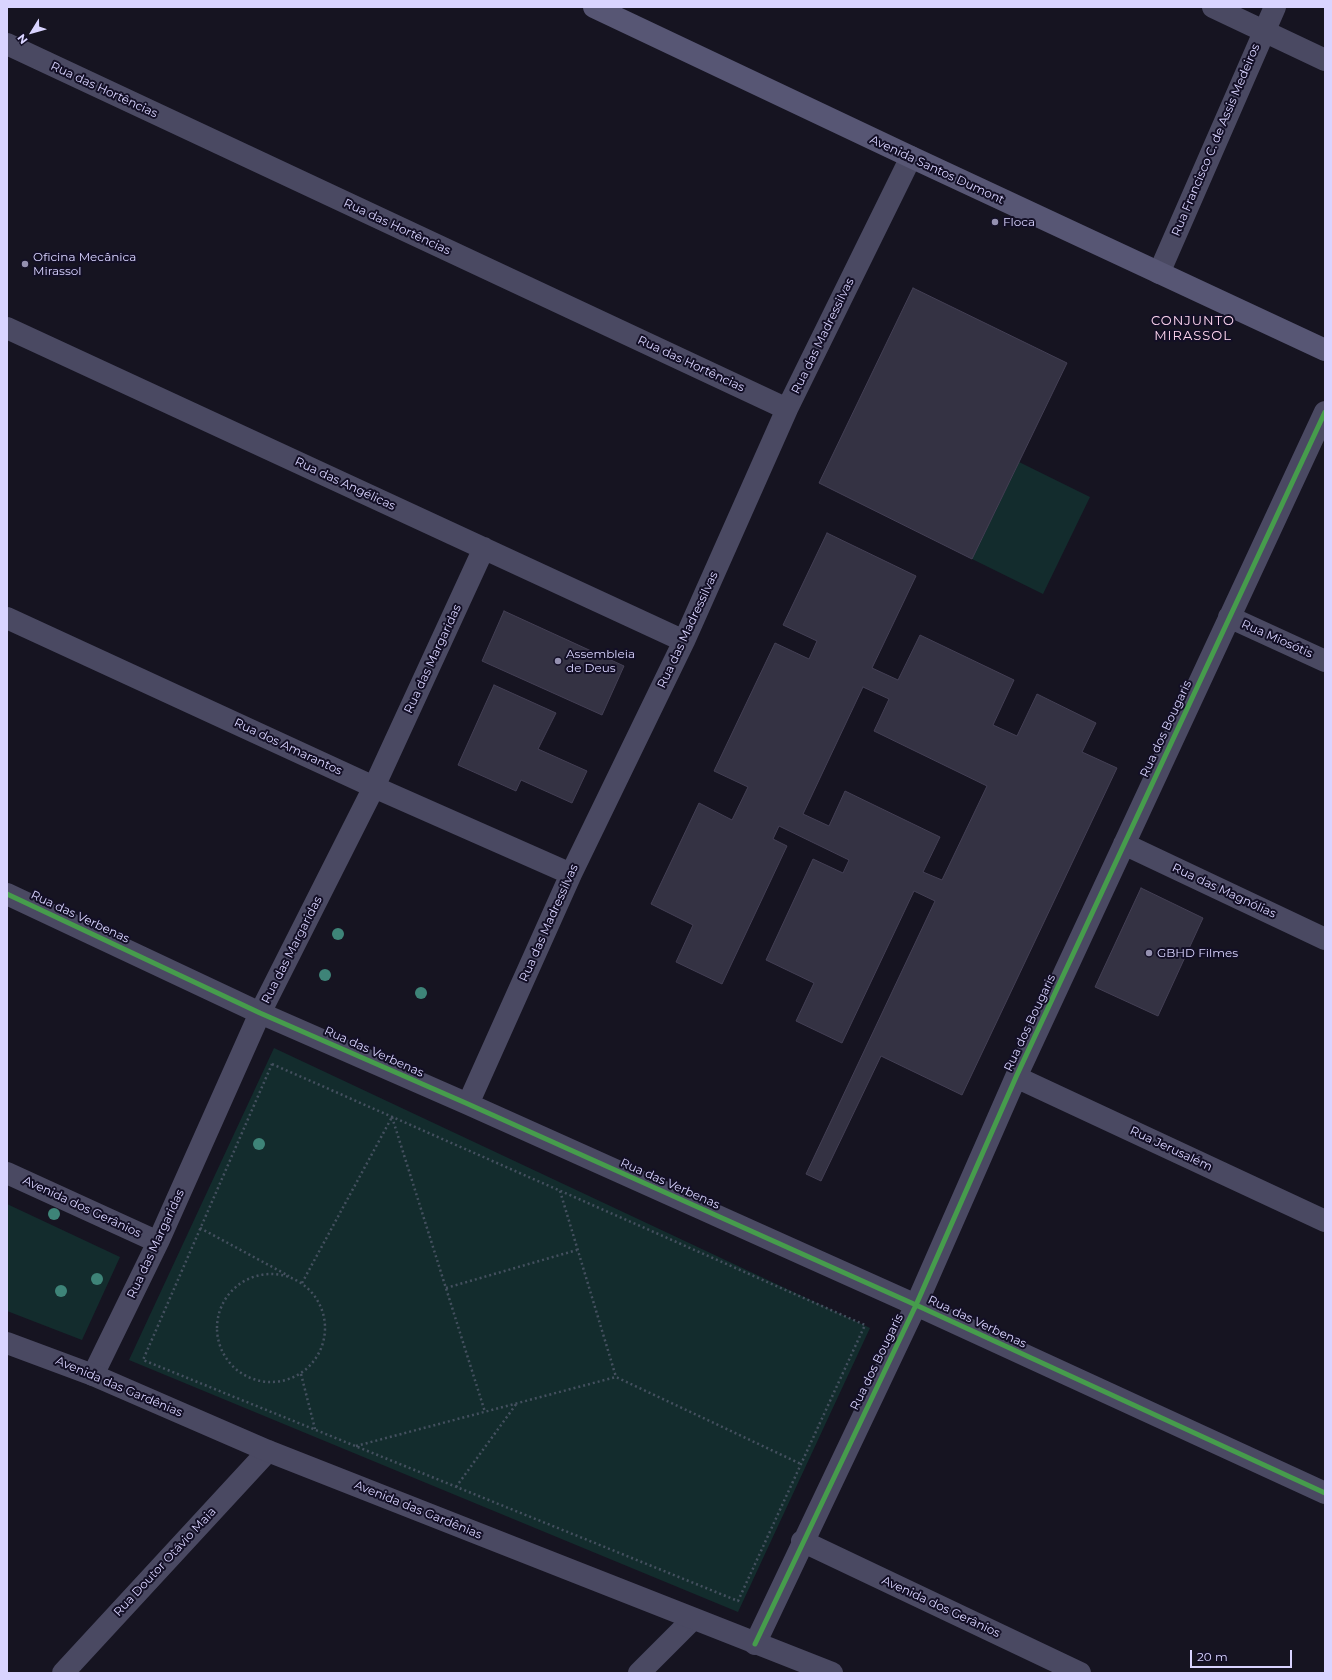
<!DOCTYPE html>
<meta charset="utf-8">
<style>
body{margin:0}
#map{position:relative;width:1332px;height:1680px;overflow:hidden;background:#161421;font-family:Montserrat,sans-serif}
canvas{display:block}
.frame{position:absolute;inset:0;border:8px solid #d9d4ff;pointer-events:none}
.north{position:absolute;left:12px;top:12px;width:40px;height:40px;-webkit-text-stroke:3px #130f26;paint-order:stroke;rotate:233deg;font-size:11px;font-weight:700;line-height:16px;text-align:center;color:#d9d4ff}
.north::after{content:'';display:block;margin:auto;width:14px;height:18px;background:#d9d4ff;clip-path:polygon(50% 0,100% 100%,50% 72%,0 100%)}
.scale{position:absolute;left:1190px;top:1650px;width:102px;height:18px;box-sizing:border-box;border:2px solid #d9d4ff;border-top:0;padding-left:5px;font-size:12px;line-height:14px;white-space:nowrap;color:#d9d4ff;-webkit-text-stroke:3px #130f26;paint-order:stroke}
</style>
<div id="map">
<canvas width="1332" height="1680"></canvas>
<div class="frame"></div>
<div class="north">N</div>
<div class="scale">20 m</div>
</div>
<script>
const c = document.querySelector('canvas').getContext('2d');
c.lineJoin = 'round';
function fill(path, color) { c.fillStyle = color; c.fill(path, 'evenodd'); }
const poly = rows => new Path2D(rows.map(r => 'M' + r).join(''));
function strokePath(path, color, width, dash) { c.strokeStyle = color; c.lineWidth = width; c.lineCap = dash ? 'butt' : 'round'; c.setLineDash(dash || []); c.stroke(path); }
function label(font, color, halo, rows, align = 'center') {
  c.font = font + ' Montserrat,sans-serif'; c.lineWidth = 4; c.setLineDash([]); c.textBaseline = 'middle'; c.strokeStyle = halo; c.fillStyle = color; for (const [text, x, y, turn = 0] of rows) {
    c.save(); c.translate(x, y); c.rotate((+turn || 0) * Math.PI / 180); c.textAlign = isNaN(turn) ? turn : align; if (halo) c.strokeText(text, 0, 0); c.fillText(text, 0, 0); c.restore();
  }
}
const green = poly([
 [1019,462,1090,497,1043,594,972,559],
 [274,1048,870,1328,738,1612,129,1360],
 [7,1204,120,1257,82,1340,7,1311]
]);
const building = poly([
 [913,288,1067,363,972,559,819,483,913,288],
 [827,533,916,576,872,668,898,680,920,635,1014,680,993,725,1017,736,1037,694,1096,723,1082,752,1117,768,962,1095,881,1056,821,1181,806,1174,935,901,914,891,842,1043,796,1021,814,983,766,960,813,859,843,873,849,860,779,826,773,839,787,846,722,984,676,962,693,925,651,904,699,803,732,820,748,787,714,771,775,643,809,659,817,641,783,625,827,533],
 [863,687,889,699,874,731,987,786,942,880,923,872,940,837,845,791,829,826,803,814,863,687],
 [504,611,624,666,602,715,482,661,504,611],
 [494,685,556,713,538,749,587,771,572,803,521,780,516,791,458,765,494,685],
 [1141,888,1203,918,1158,1016,1095,987,1141,888]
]);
const path = poly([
 [272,1064,865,1325,738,1601,143,1360,272,1064],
 [392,1117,485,1412],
 [560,1191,616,1377],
 [200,1228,289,1276],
 '217 1328a54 54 0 1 1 108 0a54 54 0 1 1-108 0Z',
 [302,1283,392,1117],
 [446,1288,577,1250],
 [301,1374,315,1429],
 [356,1446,616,1377,801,1464],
 [456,1487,517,1403]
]);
const minor = poly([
 [1213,7,1325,60],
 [7,44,787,409],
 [1159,273,1275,7],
 [7,328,684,641],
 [1229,617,1325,661],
 [7,618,374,787,571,874],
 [1124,844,1325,939],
 [7,894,260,1013,468,1104,916,1305,1325,1493],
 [1016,1077,1325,1221],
 [468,1104,571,874,684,641,787,409,911,157],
 [7,1173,158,1242],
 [93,1375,158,1242,260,1013,374,787,484,548],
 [802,1541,1080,1673],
 [755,1644,916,1305,1016,1077,1325,412],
 [63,1673,268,1451],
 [639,1673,693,1619]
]);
const tertiary = poly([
 [7,1343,93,1375,268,1451,832,1673]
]);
const secondary = poly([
 [594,7,911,157,1325,350]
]);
const cycleway = poly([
 [7,894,260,1013,468,1104,916,1305,1325,1493],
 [755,1644,916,1305,1016,1077,1325,412]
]);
const trees = [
 [338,934],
 [325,975],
 [421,993],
 [259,1144],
 [54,1214],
 [97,1279],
 [61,1291]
];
const markers = [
 [995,222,4,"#9591b1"],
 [25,264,4,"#9591b1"],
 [558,661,4,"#9591b1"],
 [1149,953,4,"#9591b1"]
];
const streetNames = [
 ["Rua das Hortências",104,90,25],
 ["Rua Francisco C. de Assis Medeiros",1216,140,-67],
 ["Avenida Santos Dumont",937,170,25],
 ["Rua das Hortências",397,227,25],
 ["Rua das Madressilvas",823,336,-64],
 ["Rua das Hortências",691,364,25],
 ["Rua das Angélicas",345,484,25],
 ["Rua das Madressilvas",688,630,-65],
 ["Rua Miosótis",1277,639,24],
 ["Rua das Margaridas",433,659,-65],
 ["Rua dos Bougaris",1166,729,-65],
 ["Rua dos Amarantos",288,747,25],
 ["Rua das Magnólias",1224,891,25],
 ["Rua das Verbenas",80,917,25],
 ["Rua das Madressilvas",549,923,-66],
 ["Rua das Margaridas",292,950,-63],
 ["Rua dos Bougaris",1030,1023,-65],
 ["Rua das Verbenas",374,1052,24],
 ["Rua Jerusalém",1171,1149,25],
 ["Rua das Verbenas",670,1184,24],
 ["Avenida dos Gerânios",82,1207,25],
 ["Rua das Margaridas",156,1244,-65],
 ["Rua das Verbenas",977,1322,25],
 ["Rua dos Bougaris",877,1362,-64],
 ["Avenida das Gardênias",119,1387,23],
 ["Avenida das Gardênias",418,1510,22],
 ["Rua Doutor Otávio Maia",165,1562,-47],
 ["Avenida dos Gerânios",941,1607,25]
];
const poiNames = [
 ["Floca",1003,222],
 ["Oficina Mecânica",33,257],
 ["Mirassol",33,271],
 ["Assembleia",566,654],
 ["de Deus",566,668],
 ["GBHD Filmes",1157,953]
];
const neighbourhoodNames = [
 ["CONJUNTO",1193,321],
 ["MIRASSOL",1193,336]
];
fill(green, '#132c2d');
fill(building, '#343243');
strokePath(building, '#433f54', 1);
strokePath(path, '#44505f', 2.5, [2, 3]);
strokePath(minor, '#4a4962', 22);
strokePath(tertiary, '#4a4962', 22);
strokePath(secondary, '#575674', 22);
strokePath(cycleway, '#469c4c', 5);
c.fillStyle = '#3e8478';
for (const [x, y] of trees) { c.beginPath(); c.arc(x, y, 6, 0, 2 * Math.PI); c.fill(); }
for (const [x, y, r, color] of markers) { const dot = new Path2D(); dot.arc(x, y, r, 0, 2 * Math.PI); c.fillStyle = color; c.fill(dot); strokePath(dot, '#130f26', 1.5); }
label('12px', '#d9d4ff', '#130f26', streetNames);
label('12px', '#d9d4ff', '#130f26', poiNames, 'left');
c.letterSpacing = '1px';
label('13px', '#ffd6f0', '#130f26', neighbourhoodNames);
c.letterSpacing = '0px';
</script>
